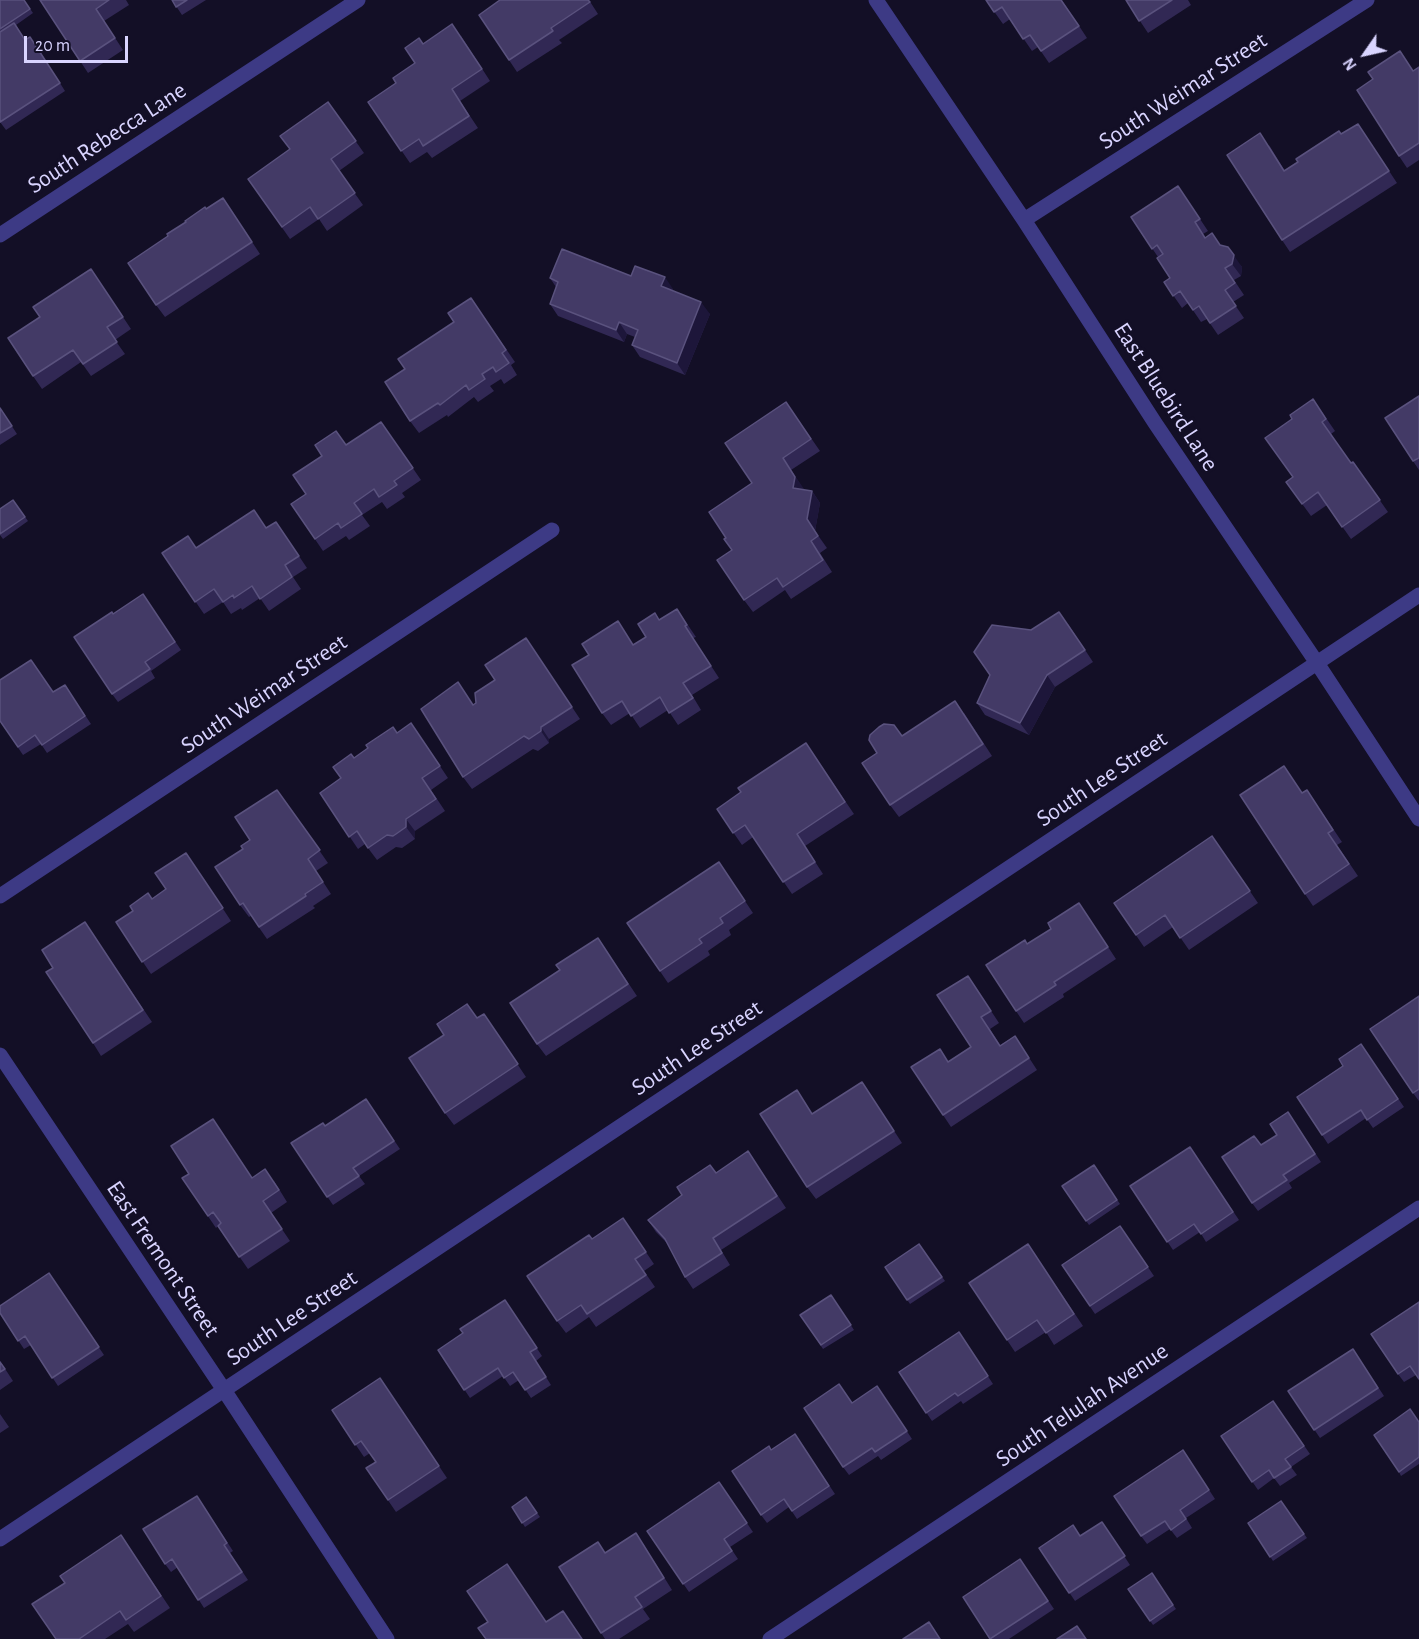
<!DOCTYPE html>
<style>
body{margin:0}
#map{position:relative;width:1419px;height:1639px;overflow:hidden;background:#130f26;font-family:"Alegreya Sans",sans-serif}
canvas{display:block}
.north{position:absolute;left:1335px;top:24px;width:60px;height:60px;-webkit-text-stroke:4px #130f26;paint-order:stroke;rotate:236deg;font-size:16px;font-weight:700;line-height:24px;text-align:center;color:#d9d4ff}
.north::after{content:'';display:block;margin:auto;width:21px;height:27px;background:#d9d4ff;clip-path:polygon(50% 0,100% 100%,50% 72%,0 100%)}
.scale{position:absolute;left:24px;top:36px;width:104px;height:27px;box-sizing:border-box;border:3px solid #d9d4ff;border-top:0;padding-left:8px;font-size:18px;line-height:21px;white-space:nowrap;color:#d9d4ff;-webkit-text-stroke:4px #130f26;paint-order:stroke}
</style>
<div id="map">
<canvas width="1419" height="1639"></canvas>
<div class="north">N</div>
<div class="scale">20 m</div>
</div>
<script>
const c = document.querySelector('canvas').getContext('2d');
c.lineJoin = 'round';
const poly = rows => new Path2D(rows.map(r => 'M' + r).join(''));
function strokePath(path, color, width, dash) { c.strokeStyle = color; c.lineWidth = width; c.lineCap = dash ? 'butt' : 'round'; c.setLineDash(dash || []); c.stroke(path); }
function fill(path, color) { c.fillStyle = color; c.fill(path, 'evenodd'); }
function label(font, color, halo, rows, align = 'center') {
  c.font = font + ' "Alegreya Sans",sans-serif'; c.lineWidth = 6; c.setLineDash([]); c.textBaseline = 'middle'; c.strokeStyle = halo; c.fillStyle = color; for (const [text, x, y, turn = 0] of rows) {
    c.save(); c.translate(x, y); c.rotate((+turn || 0) * Math.PI / 180); c.textAlign = isNaN(turn) ? turn : align; if (halo) c.strokeText(text, 0, 0); c.fillText(text, 0, 0); c.restore();
  }
}
const minor = poly([
 [876,0,1024,220,1155,423,1317,663,1419,819],
 [1024,220,1367,0],
 [0,235,358,0],
 [0,896,552,530],
 [0,1055,224,1390,387,1639],
 [0,1539,1419,595]
]);
const tertiary = poly([
 [770,1639,1419,1208]
]);
const wall = poly([
 [0,0,24,0,33,13,16,25,25,40,36,45,65,91,6,130,0,122],
 [40,0,126,0,129,5,104,21,123,50,88,73],
 [172,0,206,0,182,15],
 [589,0,598,14,559,40,562,43,517,72,479,15],
 [986,0,1062,0,1087,38,1049,63,1038,47,1032,51,1010,19,1003,24],
 [1126,0,1188,0,1191,5,1148,33],
 [461,36,490,81,460,101,478,128,432,158,427,152,410,163,368,102,396,83,415,63,423,44],
 [1419,67,1419,160,1407,168,1399,156,1413,71],
 [328,102,364,153,339,171,363,205,327,231,319,219,290,239,248,179,290,149],
 [1358,124,1397,183,1290,252,1282,240,1269,145,1285,171],
 [1178,186,1208,231,1203,234,1206,238,1221,245,1242,267,1241,276,1234,280,1244,295,1233,302,1244,318,1218,335,1207,319,1201,322,1188,303,1182,308,1164,282,1170,278,1158,257,1131,217],
 [206,209,231,210,260,254,165,317,156,305,168,236],
 [631,276,673,289,672,291,710,314,685,375,640,357,632,345,635,337,627,334,624,342,558,316,550,304,556,287,550,278],
 [99,281,131,329,115,340,125,354,91,376,81,362,42,389,33,376],
 [471,298,515,362,511,365,517,375,504,384,501,379,490,386,494,391,478,402,474,397,448,417,447,415,419,433,410,421,454,322],
 [1419,396,1419,470,1413,461],
 [1313,399,1335,431,1331,434,1351,463,1353,462,1388,512,1351,539,1327,505,1311,516,1286,482,1293,477,1292,419],
 [786,402,820,451,791,470,804,490,812,491,820,503,815,531,827,548,820,553,832,572,791,599,785,590,753,612,744,600,732,550,726,538,752,483],
 [0,408,17,434,0,445],
 [381,422,421,480,402,493,405,497,387,509,382,502,362,515,370,526,349,540,346,536,323,551,291,504,306,494,346,445],
 [13,500,28,521,3,539,0,535],
 [276,522,307,568,293,577,301,589,269,611,260,598,242,610,241,608,231,614,223,602,204,614,162,553,197,548,266,528],
 [143,594,181,650,151,671,155,678,118,702,112,694,113,614],
 [677,609,696,637,693,638,719,678,692,695,701,710,678,725,668,710,640,728,630,713,611,725,602,713,634,645,646,637,655,613,660,620],
 [1068,624,1093,662,1055,687,1029,735,985,715,977,703,1031,630],
 [534,650,580,719,549,739,549,743,538,751,533,749,472,789,463,777,476,703,495,680],
 [65,685,91,724,47,753,41,744,23,755,0,721,53,692],
 [964,713,992,756,899,817,890,805,902,736],
 [411,723,448,778,431,790,445,811,415,831,415,839,402,848,396,847,377,860,365,844,358,849,320,793,341,778,354,758,397,733],
 [814,755,854,814,805,846,823,874,792,894,753,837,742,845,717,809],
 [277,790,328,863,316,871,331,894,313,906,315,908,267,939,251,916,249,917,240,905,243,849,250,840],
 [1307,790,1342,842,1337,845,1358,876,1313,906,1305,894,1302,793],
 [1212,836,1258,903,1189,950,1173,927,1144,947,1114,903],
 [186,853,231,921,151,974,116,922,166,889],
 [727,874,753,913,729,930,731,935,708,951,710,955,668,983,627,923],
 [1087,915,1116,959,1063,994,1064,997,1024,1023,1016,1011,1027,944],
 [93,934,152,1022,101,1056,93,1043],
 [598,938,637,996,546,1056,537,1044],
 [968,976,999,1023,990,1029,1000,1045,1015,1036,1037,1070,951,1127,943,1115,949,1061,971,1047],
 [1419,996,1419,1101,1413,1093],
 [484,1014,526,1077,454,1125,445,1113,477,1018],
 [1361,1044,1404,1107,1373,1128,1366,1118,1328,1144,1297,1097,1343,1066],
 [870,1094,902,1143,816,1199,807,1187,813,1113],
 [366,1099,400,1149,359,1176,365,1184,333,1205,291,1143,325,1126],
 [1288,1112,1321,1162,1289,1183,1292,1188,1258,1211,1252,1203,1277,1135],
 [1190,1147,1239,1220,1206,1242,1200,1232,1173,1250,1130,1186],
 [748,1151,786,1208,721,1250,730,1265,693,1289,685,1277,669,1245,656,1232,648,1220],
 [1094,1165,1120,1204,1089,1225,1062,1186],
 [182,1178,252,1178,274,1181,287,1202,271,1213,290,1241,248,1269,218,1226,216,1228],
 [623,1218,654,1264,644,1271,655,1287,596,1327,589,1317,566,1333,557,1321,592,1239],
 [1120,1226,1154,1276,1095,1314,1062,1265],
 [919,1244,945,1281,910,1304,885,1267],
 [1028,1244,1083,1326,1054,1345,1046,1332,1015,1352,1007,1340],
 [49,1273,104,1355,58,1386,31,1345,24,1349,0,1313],
 [831,1295,854,1330,823,1349,800,1315],
 [505,1300,542,1356,536,1361,551,1385,531,1398,519,1380,510,1386,503,1376,470,1398,438,1350,463,1333],
 [1419,1302,1416,1375,1404,1382,1398,1374],
 [959,1332,993,1384,963,1404,961,1401,932,1421,899,1372],
 [1353,1349,1384,1396,1320,1438,1288,1391],
 [0,1361,13,1381,0,1390],
 [380,1378,447,1478,396,1512,366,1468,376,1462,370,1453,364,1457,332,1410],
 [877,1386,912,1439,881,1460,878,1456,849,1475,843,1467,852,1403],
 [1273,1401,1310,1454,1291,1467,1297,1475,1280,1486,1274,1478,1258,1490,1221,1436],
 [0,1414,9,1427,0,1433],
 [1419,1422,1419,1464,1401,1476,1399,1472],
 [795,1434,835,1494,797,1519,789,1507,767,1523,761,1515,771,1450],
 [1183,1450,1215,1499,1186,1518,1192,1528,1177,1538,1170,1529,1147,1544,1141,1536],
 [719,1482,753,1532,730,1547,738,1559,689,1592,647,1531],
 [197,1496,233,1551,230,1553,248,1580,204,1608,178,1567,171,1572,165,1564],
 [526,1497,540,1517,525,1527,512,1507],
 [1281,1501,1307,1538,1273,1561,1248,1523],
 [1102,1522,1130,1565,1075,1601,1039,1548,1081,1536],
 [121,1535,170,1608,134,1632,128,1624,105,1639,56,1639,65,1583],
 [644,1545,672,1590,643,1609,650,1619,619,1639,605,1639,559,1567,606,1552],
 [1020,1559,1054,1609,1009,1639,990,1639],
 [1152,1573,1176,1609,1153,1625,1128,1589]
]);
const shadedWall = poly([
 [1228,247,1242,267,1241,276,1232,264],
 [665,277,673,289,670,299,661,286],
 [701,302,710,314,685,375,677,363],
 [619,322,627,334,624,342,616,330],
 [783,458,804,489,802,500,793,488],
 [812,491,820,503,815,531,827,548,807,519],
 [1047,675,1055,687,1029,735,1020,723],
 [541,727,549,739,549,743,541,731],
 [406,819,415,831,415,839,406,827]
]);
const building = poly([
 [0,0,24,0,30,9,0,29,0,0],
 [40,0,109,0,96,9,115,38,80,61,40,0],
 [172,0,187,0,176,7,172,0],
 [500,0,588,0,590,2,551,28,553,31,509,60,479,15,500,0],
 [986,0,1061,0,1079,26,1041,51,1030,35,1023,39,1002,7,994,12,986,0],
 [1126,0,1172,0,1139,21,1126,0],
 [14,23,25,40,30,37,60,83,0,122,0,32,14,23],
 [452,24,482,69,452,89,469,116,423,146,419,139,401,151,368,102,396,83,393,78,415,63,405,48,419,38,423,44,452,24],
 [1400,51,1413,71,1419,67,1419,143,1399,156,1357,90,1373,79,1368,72,1400,51],
 [328,102,356,141,331,159,355,193,318,219,310,207,282,227,248,179,290,149,280,136,328,102],
 [1358,124,1389,171,1282,240,1227,155,1260,133,1284,171,1298,162,1296,159,1339,131,1341,134,1358,124],
 [1178,186,1200,219,1195,222,1205,238,1212,233,1220,245,1228,247,1234,255,1232,264,1225,268,1235,283,1225,290,1236,306,1210,323,1199,306,1193,310,1180,291,1173,296,1164,282,1170,278,1157,258,1163,254,1157,245,1152,249,1131,217,1178,186],
 [223,198,252,242,156,305,128,263,168,236,167,234,186,222,185,221,205,207,206,209,223,198],
 [562,249,631,276,635,266,665,277,661,286,701,302,677,363,632,345,638,330,619,322,616,330,550,304,558,282,550,278,562,249],
 [91,269,123,317,107,327,117,342,83,364,73,350,33,376,8,338,40,317,33,307,91,269],
 [471,298,506,350,502,353,509,363,496,372,493,367,482,374,485,379,469,390,466,385,440,405,438,403,410,421,385,382,405,369,398,359,454,322,448,313,471,298],
 [1419,396,1419,458,1413,461,1385,418,1419,396],
 [1313,399,1326,419,1322,422,1351,463,1353,462,1380,500,1342,527,1318,492,1302,504,1286,482,1293,477,1265,438,1292,419,1290,415,1313,399],
 [786,402,811,439,783,458,795,477,793,488,812,491,807,519,818,536,811,541,823,560,783,587,777,578,744,600,717,560,732,550,724,539,726,538,709,512,752,483,725,443,786,402],
 [0,408,12,426,0,433,0,408],
 [381,422,413,468,394,481,397,485,379,497,374,489,354,503,362,514,341,528,338,523,315,539,291,504,306,494,293,475,322,456,315,445,336,431,346,445,381,422],
 [13,500,25,517,0,534,0,509,13,500],
 [254,510,266,528,276,522,299,556,285,565,292,577,260,599,252,586,234,598,233,595,223,602,214,589,195,602,162,553,188,536,196,548,254,510],
 [143,594,175,642,145,662,150,669,112,694,74,637,112,612,113,614,143,594],
 [677,609,687,625,685,626,711,666,683,683,693,698,669,713,660,697,631,716,622,701,602,713,572,665,589,655,582,644,618,621,633,645,646,637,638,624,655,613,659,620,677,609],
 [1059,612,1085,650,1047,675,1020,723,977,703,990,675,974,652,992,625,1031,630,1059,612],
 [526,638,572,707,541,727,541,731,529,739,524,736,463,777,421,709,458,682,473,705,476,703,475,693,495,680,485,665,526,638],
 [31,660,53,692,65,685,85,716,42,745,35,735,18,747,0,721,0,680,31,660],
 [955,701,983,744,890,805,862,763,877,753,869,740,870,735,879,727,884,724,894,725,902,736,955,701],
 [411,723,440,766,422,778,436,799,406,819,406,827,396,834,393,836,387,835,368,848,357,831,349,837,320,793,341,778,333,767,351,754,354,758,368,748,366,745,393,727,397,733,411,723],
 [806,743,845,802,797,834,815,862,783,882,745,825,733,833,717,809,741,792,738,788,806,743],
 [1284,766,1302,793,1307,790,1333,830,1328,833,1349,864,1305,894,1240,795,1284,766],
 [277,790,320,850,308,859,323,882,305,894,306,896,259,927,243,903,240,905,215,867,243,849,241,846,250,840,235,817,277,790],
 [1212,836,1250,891,1180,938,1165,915,1136,935,1114,903,1212,836],
 [186,853,223,908,142,962,116,922,133,911,130,906,148,893,152,899,166,889,155,873,186,853],
 [719,862,745,901,720,918,723,923,699,939,702,943,660,971,627,923,719,862],
 [1079,903,1108,947,1054,982,1056,985,1016,1011,986,965,1025,940,1027,944,1051,929,1048,923,1079,903],
 [85,922,143,1010,93,1043,46,972,53,968,42,950,85,922],
 [598,938,628,984,537,1044,510,1003,560,970,556,965,598,938],
 [968,976,991,1011,981,1017,1000,1046,1015,1036,1029,1058,943,1115,911,1067,940,1049,948,1062,971,1047,937,995,968,976],
 [1419,996,1419,1089,1413,1093,1370,1029,1419,996],
 [467,1004,477,1018,484,1014,518,1064,445,1113,409,1058,444,1035,437,1024,467,1004],
 [1361,1044,1398,1099,1367,1120,1361,1110,1322,1135,1297,1097,1343,1066,1339,1059,1361,1044],
 [862,1082,894,1131,807,1187,760,1114,797,1090,812,1114,862,1082],
 [366,1099,394,1141,353,1168,359,1176,327,1197,291,1143,323,1123,325,1126,366,1099],
 [1288,1112,1315,1154,1283,1175,1287,1180,1252,1203,1222,1157,1254,1136,1261,1145,1277,1135,1270,1124,1288,1112],
 [213,1119,252,1178,265,1169,279,1190,263,1201,282,1229,239,1257,218,1226,221,1223,213,1212,208,1216,182,1178,189,1174,171,1146,213,1119],
 [1190,1147,1233,1212,1201,1234,1194,1224,1167,1242,1130,1186,1190,1147],
 [748,1151,777,1196,713,1238,722,1253,685,1277,665,1239,648,1220,682,1195,677,1187,710,1165,716,1173,748,1151],
 [1094,1165,1117,1200,1086,1221,1062,1186,1094,1165],
 [623,1218,646,1252,635,1259,646,1275,587,1314,581,1305,557,1321,527,1276,589,1235,592,1239,623,1218],
 [1120,1226,1148,1267,1090,1306,1062,1265,1120,1226],
 [919,1244,942,1277,907,1300,885,1267,919,1244],
 [1028,1244,1074,1314,1046,1333,1037,1320,1007,1340,969,1283,1028,1244],
 [49,1273,99,1347,52,1378,25,1336,18,1341,0,1313,0,1306,49,1273],
 [831,1295,851,1325,821,1345,800,1315,831,1295],
 [505,1300,537,1348,530,1352,546,1377,525,1390,513,1372,504,1378,498,1368,464,1390,438,1350,463,1333,460,1329,505,1300],
 [1419,1302,1419,1379,1410,1366,1398,1374,1371,1334,1419,1302],
 [959,1332,988,1376,958,1396,955,1393,926,1413,899,1372,959,1332],
 [1353,1349,1378,1388,1314,1430,1288,1391,1353,1349],
 [0,1362,5,1369,0,1372,0,1362],
 [380,1378,439,1466,388,1500,366,1468,376,1462,361,1441,355,1445,332,1410,380,1378],
 [839,1384,852,1403,877,1386,907,1431,875,1452,872,1448,843,1467,804,1408,839,1384],
 [1273,1401,1304,1446,1285,1459,1291,1467,1274,1478,1269,1470,1252,1482,1221,1436,1273,1401],
 [1410,1409,1419,1422,1419,1457,1399,1472,1374,1435,1410,1409],
 [795,1434,829,1486,792,1511,784,1499,761,1515,732,1471,769,1446,771,1450,795,1434],
 [1183,1450,1209,1490,1180,1510,1186,1519,1171,1530,1165,1521,1141,1536,1114,1496,1183,1450],
 [719,1482,747,1523,724,1539,732,1551,683,1584,647,1531,719,1482],
 [197,1496,227,1543,224,1545,242,1572,198,1600,172,1559,165,1564,143,1529,197,1496],
 [526,1497,537,1513,522,1523,512,1507,526,1497],
 [1281,1501,1304,1534,1270,1557,1248,1523,1281,1501],
 [1102,1522,1125,1556,1069,1593,1039,1548,1073,1525,1080,1536,1102,1522],
 [636,1533,664,1578,635,1597,642,1607,601,1633,559,1567,598,1542,605,1553,636,1533],
 [121,1535,161,1596,126,1620,120,1611,79,1639,56,1639,32,1604,65,1583,60,1576,121,1535],
 [1020,1559,1048,1601,990,1639,963,1597,1020,1559],
 [507,1564,546,1622,563,1611,582,1639,486,1639,478,1628,488,1622,467,1591,507,1564],
 [1152,1573,1173,1605,1150,1621,1128,1589,1152,1573],
 [929,1622,940,1639,903,1639,929,1622],
 [1077,1626,1086,1639,1057,1639,1077,1626]
]);
const streetNames = [
 ["South Weimar Street",1183,91,-33],
 ["South Rebecca Lane",107,138,-33],
 ["East Bluebird Lane",1166,397,57],
 ["South Weimar Street",264,694,-34],
 ["South Lee Street",1102,779,-34],
 ["South Lee Street",697,1048,-34],
 ["East Fremont Street",163,1259,56],
 ["South Lee Street",292,1318,-34],
 ["South Telulah Avenue",1082,1405,-34]
];
strokePath(minor, '#3d3a85', 15);
strokePath(tertiary, '#3d3a85', 15);
fill(wall, '#312854');
fill(shadedWall, '#1d163a');
fill(building, '#433a66');
strokePath(building, '#5a527e', 1.5);
label('24px', '#d9d4ff', '#130f26', streetNames);
</script>
